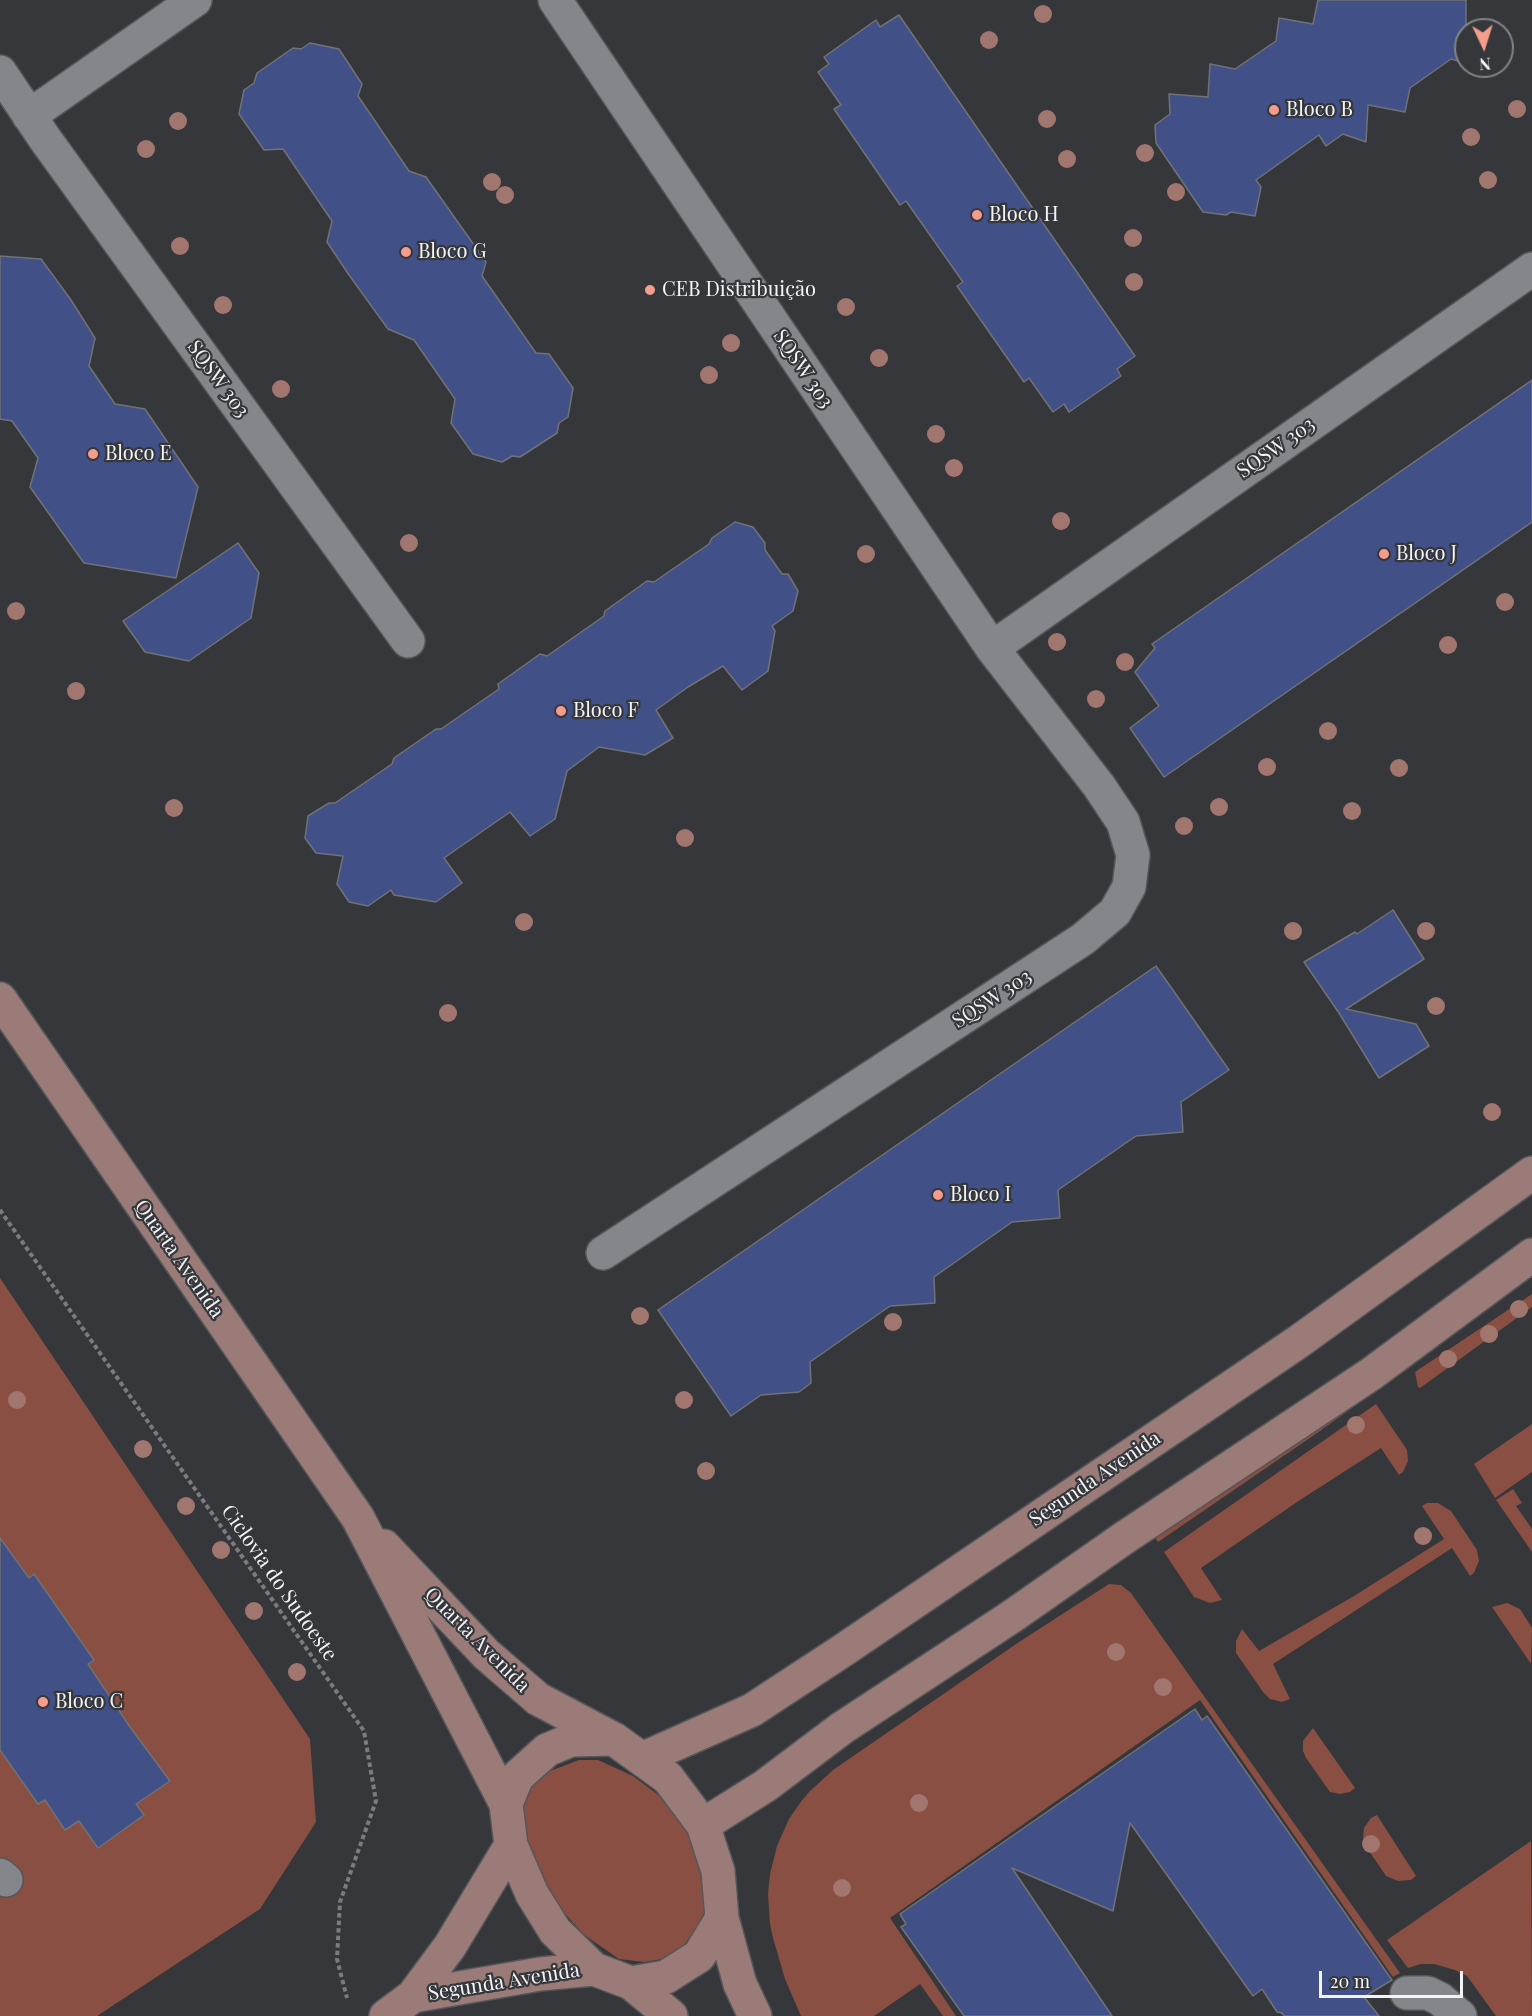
<!DOCTYPE html>
<meta charset="utf-8">
<style>
body{margin:0}
#map{position:relative;width:1532px;height:2016px;overflow:hidden;background:#35373b;font-family:"Playfair Display",serif}
canvas{display:block}
.north{position:absolute;left:1454px;top:18px;width:60px;height:60px;box-sizing:border-box;background:#35373b;border:2px solid #818386;border-radius:50%;rotate:176deg;font-size:16px;font-weight:700;line-height:24px;text-align:center;color:#f3f4f7}
.north::after{content:'';display:block;margin:auto;width:21px;height:27px;background:#f49d8c;clip-path:polygon(50% 0,100% 100%,50% 72%,0 100%)}
.scale{position:absolute;left:1319px;top:1971px;width:144px;height:27px;box-sizing:border-box;border:3px solid #f3f4f7;border-top:0;padding-left:8px;font-size:18px;line-height:21px;white-space:nowrap;color:#f3f4f7;-webkit-text-stroke:4px #35373b;paint-order:stroke}
</style>
<div id="map">
<canvas width="1532" height="2016"></canvas>
<div class="north">N</div>
<div class="scale">20 m</div>
</div>
<script>
const c = document.querySelector('canvas').getContext('2d');
c.lineJoin = 'round';
function fill(path, color) { c.fillStyle = color; c.fill(path, 'evenodd'); }
const poly = rows => new Path2D(rows.map(r => 'M' + r).join(''));
function strokePath(path, color, width, dash) { c.strokeStyle = color; c.lineWidth = width; c.lineCap = dash ? 'butt' : 'round'; c.setLineDash(dash || []); c.stroke(path); }
function label(font, color, halo, rows, align = 'center') {
  c.font = font + ' "Playfair Display",serif'; c.lineWidth = 4.5; c.setLineDash([]); c.textBaseline = 'middle'; c.strokeStyle = halo; c.fillStyle = color; for (const [text, x, y, turn = 0] of rows) {
    c.save(); c.translate(x, y); c.rotate((+turn || 0) * Math.PI / 180); c.textAlign = isNaN(turn) ? turn : align; if (halo) c.strokeText(text, 0, 0); c.fillText(text, 0, 0); c.restore();
  }
}
const green = poly([
 [0,1278,310,1739,316,1822,260,1909,97,2016,0,2016],
 [1532,1294,1532,1307,1420,1388,1418,1387,1415,1372],
 [1365,1387,1370,1395,1320,1431,1158,1542,1152,1533],
 [1376,1404,1407,1450,1408,1461,1403,1472,1399,1475,1381,1448,1300,1500,1201,1568,1222,1600,1210,1603,1194,1597,1164,1552],
 [1532,1424,1532,1472,1495,1498,1474,1464],
 [1513,1489,1522,1503,1516,1506,1532,1529,1532,1552,1496,1500],
 [1427,1503,1438,1503,1451,1511,1477,1550,1479,1561,1474,1573,1470,1576,1452,1548,1273,1664,1290,1699,1282,1702,1270,1699,1263,1692,1236,1653,1236,1641,1242,1629,1259,1651,1354,1596,1444,1539,1422,1506],
 [1109,1584,1121,1585,1131,1593,1400,1973,1393,1977,1200,1700,890,1918,956,2016,943,2016,920,1984,874,2016,801,2016,785,1979,773,1938,770,1924,768,1894,770,1874,777,1846,789,1819,800,1803,809,1792,833,1770,1019,1642],
 [1507,1603,1520,1609,1532,1628,1531,1664,1492,1607],
 [1313,1728,1355,1788,1350,1792,1340,1794,1330,1792,1306,1758,1303,1751,1303,1741],
 [579,1760,598,1760,633,1776,673,1806,702,1861,707,1907,695,1931,675,1957,644,1962,619,1959,583,1934,548,1894,530,1862,523,1808,530,1786,550,1771],
 [1377,1815,1416,1876,1411,1880,1398,1881,1386,1876,1365,1845,1363,1840,1364,1828,1371,1818],
 [1531,1841,1532,2016,1496,2016,1467,1976,1455,1970,1434,1964,1421,1964,1408,1968,1387,1940]
]);
const building = poly([
 [1318,0,1466,0,1466,63,1451,59,1410,88,1405,112,1368,105,1366,142,1343,134,1326,146,1319,135,1256,180,1261,187,1255,216,1231,212,1226,215,1203,212,1156,143,1155,125,1170,114,1169,94,1208,97,1210,64,1235,69,1276,41,1279,18,1313,24,1318,0],
 [899,15,1135,356,1117,369,1121,376,1069,412,1064,404,1053,412,1029,378,1024,382,957,286,963,282,906,201,900,205,834,109,841,105,818,72,829,64,824,57,876,20,880,27,899,15],
 [310,43,339,49,362,84,358,96,409,171,426,177,486,262,482,276,536,353,549,354,573,388,568,417,559,423,557,433,520,457,512,456,502,462,473,454,451,423,455,399,414,340,388,329,349,275,327,242,332,221,283,149,264,150,239,114,244,90,254,83,257,73,293,48,301,49,310,43],
 [0,256,41,259,71,300,95,338,89,366,115,404,145,409,198,487,176,578,84,563,30,487,38,458,12,421,0,419,0,256],
 [1532,380,1532,522,1164,777,1130,728,1159,706,1135,672,1155,648,1152,644,1532,380],
 [735,522,753,527,765,543,765,550,782,574,788,574,798,591,793,611,772,626,775,631,768,671,742,690,723,666,688,687,656,710,673,738,645,755,599,747,567,771,555,819,530,836,510,812,444,858,462,883,436,902,394,895,391,890,368,906,349,902,337,884,343,856,316,853,305,838,308,816,329,803,335,803,392,764,394,758,436,729,441,729,499,689,498,684,540,654,547,656,604,616,605,611,647,581,654,582,709,544,712,538,735,522],
 [238,543,259,573,251,618,189,661,145,652,123,621,238,543],
 [1393,910,1424,959,1346,1009,1416,1024,1429,1046,1379,1078,1339,1013,1304,962,1355,932,1357,934,1393,910],
 [1156,966,1229,1070,1181,1102,1183,1132,1136,1136,1058,1190,1060,1218,1012,1222,934,1277,935,1303,890,1306,810,1362,811,1383,799,1392,761,1395,731,1416,658,1310,1156,966],
 [0,1538,29,1578,34,1574,94,1660,88,1664,130,1727,170,1781,136,1804,144,1815,98,1848,79,1821,65,1830,45,1800,38,1804,0,1750,0,1538],
 [1195,1709,1202,1720,1207,1716,1392,1980,1364,1997,1379,2016,1284,2016,1282,2013,1277,2012,1262,1989,1253,1996,1130,1823,1113,1911,1012,1868,1112,2016,964,2016,901,1927,906,1924,900,1914,1195,1709]
]);
const path = poly([
 [0,1210,364,1731,376,1801,340,1902,337,1959,347,1998]
]);
const street = poly([
 [555,0,992,648,1099,786,1123,822,1133,855,1129,887,1115,912,1083,939,603,1253],
 [0,72,45,139,408,641],
 [29,116,195,0],
 [992,648,1532,269],
 [0,1875,6,1880],
 [1407,1993,1428,1993,1440,1999,1460,2016]
]);
const secondary = poly([
 [0,999,358,1518,506,1804],
 [384,1546,486,1654,538,1699,610,1737],
 [614,1739,668,1778,703,1825,718,1871,722,1918,699,1956,666,1977,631,1983,594,1969,555,1931,532,1894,511,1845,506,1804,517,1777,547,1750,571,1740,614,1739],
 [642,1759,752,1710,842,1651,1298,1342,1532,1173],
 [703,1825,765,1786,842,1728,1011,1617,1124,1538,1371,1374,1532,1255],
 [722,1918,740,1984,755,2016],
 [631,1983,671,2016],
 [413,1996,540,1974,594,1969],
 [386,2016,413,1996,450,1946,511,1845]
]);
const trees = [
 [1043,14],
 [989,40],
 [1517,109],
 [1047,119],
 [178,121],
 [1471,137],
 [146,149],
 [1145,153],
 [1067,159],
 [1488,180],
 [492,182],
 [1176,192],
 [505,195],
 [1133,238],
 [180,246],
 [1134,282],
 [223,305],
 [846,307],
 [731,343],
 [879,358],
 [709,375],
 [281,389],
 [936,434],
 [954,468],
 [1061,521],
 [409,543],
 [866,554],
 [1505,602],
 [16,611],
 [1057,642],
 [1448,645],
 [1125,662],
 [76,691],
 [1096,699],
 [1328,731],
 [1267,767],
 [1399,768],
 [1219,807],
 [174,808],
 [1352,811],
 [1184,826],
 [685,838],
 [524,922],
 [1293,931],
 [1426,931],
 [1436,1006],
 [448,1013],
 [1492,1112],
 [1519,1309],
 [640,1316],
 [893,1322],
 [1489,1334],
 [1448,1359],
 [17,1400],
 [684,1400],
 [1356,1425],
 [143,1449],
 [706,1471],
 [186,1506],
 [1423,1536],
 [221,1550],
 [254,1611],
 [1116,1652],
 [297,1672],
 [1163,1687],
 [919,1803],
 [1371,1844],
 [842,1888]
];
const markers = [
 [1274,110,6,"#f49d8c"],
 [977,215,6,"#f49d8c"],
 [406,252,6,"#f49d8c"],
 [650,290,6,"#f49d8c"],
 [93,454,6,"#f49d8c"],
 [1384,554,6,"#f49d8c"],
 [561,711,6,"#f49d8c"],
 [938,1195,6,"#f49d8c"],
 [43,1702,6,"#f49d8c"]
];
const poiNames = [
 ["Bloco B",1286,110],
 ["Bloco H",989,215],
 ["Bloco G",418,252],
 ["CEB Distribuição",662,290],
 ["Bloco E",105,454],
 ["Bloco J",1396,554],
 ["Bloco F",573,711],
 ["Bloco I",950,1195],
 ["Bloco C",55,1702]
];
const streetNames = [
 ["SQSW 303",803,369,56],
 ["SQSW 303",218,379,54],
 ["SQSW 303",1276,448,-35],
 ["SQSW 303",992,999,-33],
 ["Quarta Avenida",179,1259,55],
 ["Segunda Avenida",1095,1479,-34],
 ["Ciclovia do Sudoeste",279,1583,55],
 ["Quarta Avenida",477,1640,45],
 ["Segunda Avenida",504,1982,-9]
];
fill(green, '#894f43');
fill(building, '#415087');
strokePath(building, '#707276', 1.5);
strokePath(street, '#555659', 36);
strokePath(secondary, '#555659', 36);
strokePath(path, '#7b7c80', 4, [4.5, 3]);
strokePath(street, '#84868b', 33);
strokePath(secondary, '#9a7b78', 33);
c.fillStyle = '#a1766f';
for (const [x, y] of trees) { c.beginPath(); c.arc(x, y, 9, 0, 2 * Math.PI); c.fill(); }
for (const [x, y, r, color] of markers) { const dot = new Path2D(); dot.arc(x, y, r, 0, 2 * Math.PI); c.fillStyle = color; c.fill(dot); strokePath(dot, '#35373b', 2); }
label('20px', '#f3f4f7', '#35373b', poiNames, 'left');
label('20px', '#f3f4f7', '#35373b', streetNames);
</script>
